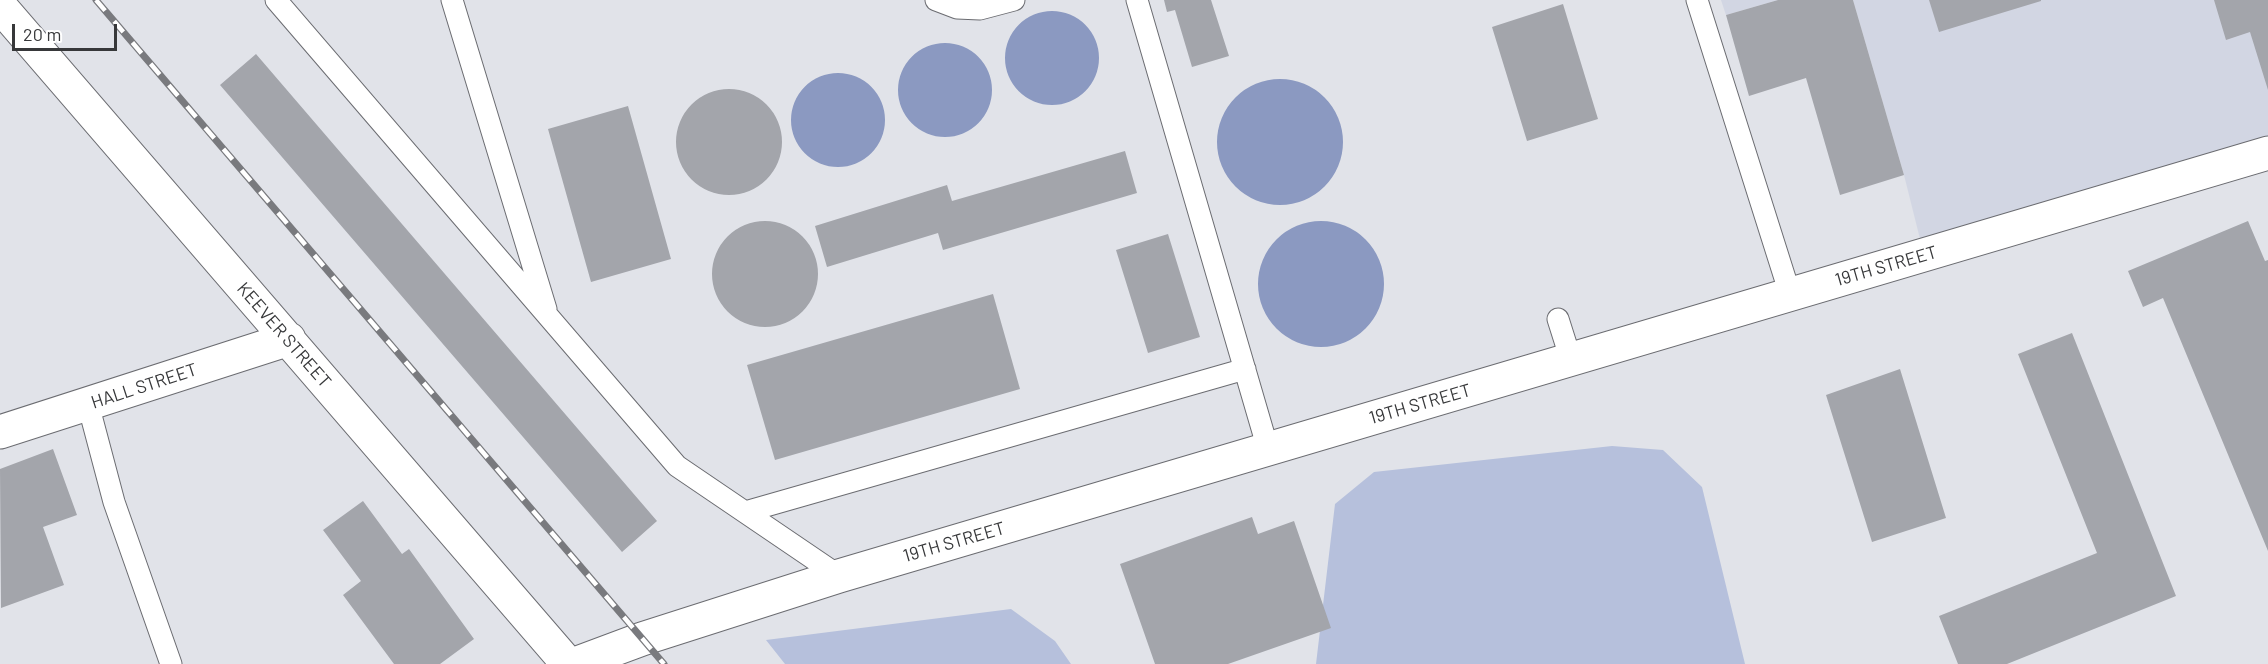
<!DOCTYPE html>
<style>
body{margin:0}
#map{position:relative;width:2268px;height:664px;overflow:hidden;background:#e1e3e9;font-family:Barlow,sans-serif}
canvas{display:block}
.scale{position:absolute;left:12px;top:24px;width:105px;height:27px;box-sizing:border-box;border:3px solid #37383a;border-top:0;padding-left:8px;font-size:18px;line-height:21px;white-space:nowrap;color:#37383a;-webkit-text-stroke:4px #fff;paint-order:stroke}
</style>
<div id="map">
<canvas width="2268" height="664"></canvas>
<div class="scale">20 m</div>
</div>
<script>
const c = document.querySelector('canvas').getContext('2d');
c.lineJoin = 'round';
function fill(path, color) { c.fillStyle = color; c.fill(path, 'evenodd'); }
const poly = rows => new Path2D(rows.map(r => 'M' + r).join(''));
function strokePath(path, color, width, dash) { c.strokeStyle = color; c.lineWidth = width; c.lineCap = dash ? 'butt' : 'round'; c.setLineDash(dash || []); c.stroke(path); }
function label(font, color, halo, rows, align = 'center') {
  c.font = font + ' Barlow,sans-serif'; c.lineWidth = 6; c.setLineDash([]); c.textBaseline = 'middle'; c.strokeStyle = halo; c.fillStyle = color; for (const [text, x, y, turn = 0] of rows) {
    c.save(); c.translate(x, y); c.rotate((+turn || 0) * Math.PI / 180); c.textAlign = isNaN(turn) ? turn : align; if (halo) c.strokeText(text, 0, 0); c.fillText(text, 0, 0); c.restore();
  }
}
const built = poly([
 [1721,0,1778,0,1726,15],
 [1853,0,2268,0,2268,153,1924,255,1904,175]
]);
const green = poly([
 [1612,446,1663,450,1702,487,1745,664,1316,664,1335,504,1374,472],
 [1011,609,1055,641,1071,664,785,664,766,640]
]);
const water = poly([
 '1005 58a47 47 0 1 1 94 0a47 47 0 1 1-94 0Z',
 '898 90a47 47 0 1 1 94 0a47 47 0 1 1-94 0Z',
 '791 120a47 47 0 1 1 94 0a47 47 0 1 1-94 0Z',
 '1217 142a63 63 0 1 1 126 0a63 63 0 1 1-126 0Z',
 '1258 284a63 63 0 1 1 126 0a63 63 0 1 1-126 0Z'
]);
const building = poly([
 [1164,0,1211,0,1229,56,1192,67,1175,10,1167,12],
 [1778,0,1853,0,1904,175,1840,195,1806,78,1749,96,1726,15],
 [1929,0,2041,0,2041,1,1939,32],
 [2214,0,2268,0,2268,90,2250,32,2226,40],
 [1563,4,1598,119,1527,141,1492,27],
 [256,54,657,521,622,552,220,85],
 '676 142a53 53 0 1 1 106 0a53 53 0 1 1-106 0Z',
 [628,106,671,259,591,282,548,129],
 [1125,151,1137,193,943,250,938,233,827,267,815,226,947,185,952,201],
 [2248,221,2265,261,2268,260,2268,551,2163,298,2143,307,2128,271],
 '712 274a53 53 0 1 1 106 0a53 53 0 1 1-106 0Z',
 [1168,234,1200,337,1148,353,1116,250],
 [993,294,1020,389,775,460,747,365],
 [2072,333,2176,596,2007,664,1958,664,1939,616,2097,553,2018,354],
 [1900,369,1946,518,1872,542,1826,395],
 [53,449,77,515,43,527,64,585,1,608,0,469],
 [363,501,402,554,409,549,474,639,440,664,394,664,343,595,361,581,323,530],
 [1252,517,1258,534,1294,521,1331,628,1228,664,1155,664,1120,564]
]);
const lane = poly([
 [276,0,677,466,839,576],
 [452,0,546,309],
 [936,0,957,8,980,9,1014,0],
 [1137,0,1268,449],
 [1697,0,1790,294],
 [1558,319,1571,360],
 [88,404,114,502,171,664],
 [745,512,1245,369]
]);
const street = poly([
 [0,6,568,664],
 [0,432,289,339],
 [575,664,642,639,839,576,2268,153]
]);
const rail = poly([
 [96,0,664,664]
]);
const streetNames = [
 ["19TH STREET",1886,266,-16],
 ["KEEVER STREET",284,335,49],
 ["HALL STREET",144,386,-18],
 ["19TH STREET",1420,404,-16],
 ["19TH STREET",954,542,-16]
];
fill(built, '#d2d6e3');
fill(green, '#b6c0dc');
fill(water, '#8b99c1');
fill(building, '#a3a5ab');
strokePath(lane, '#6b6c71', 23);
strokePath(street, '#6b6c71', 35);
strokePath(lane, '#fff', 21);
strokePath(street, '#fff', 33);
strokePath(rail, '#797a7e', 7);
strokePath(rail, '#fff', 4.5, [14]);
label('18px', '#37383a', '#fff', streetNames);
</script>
